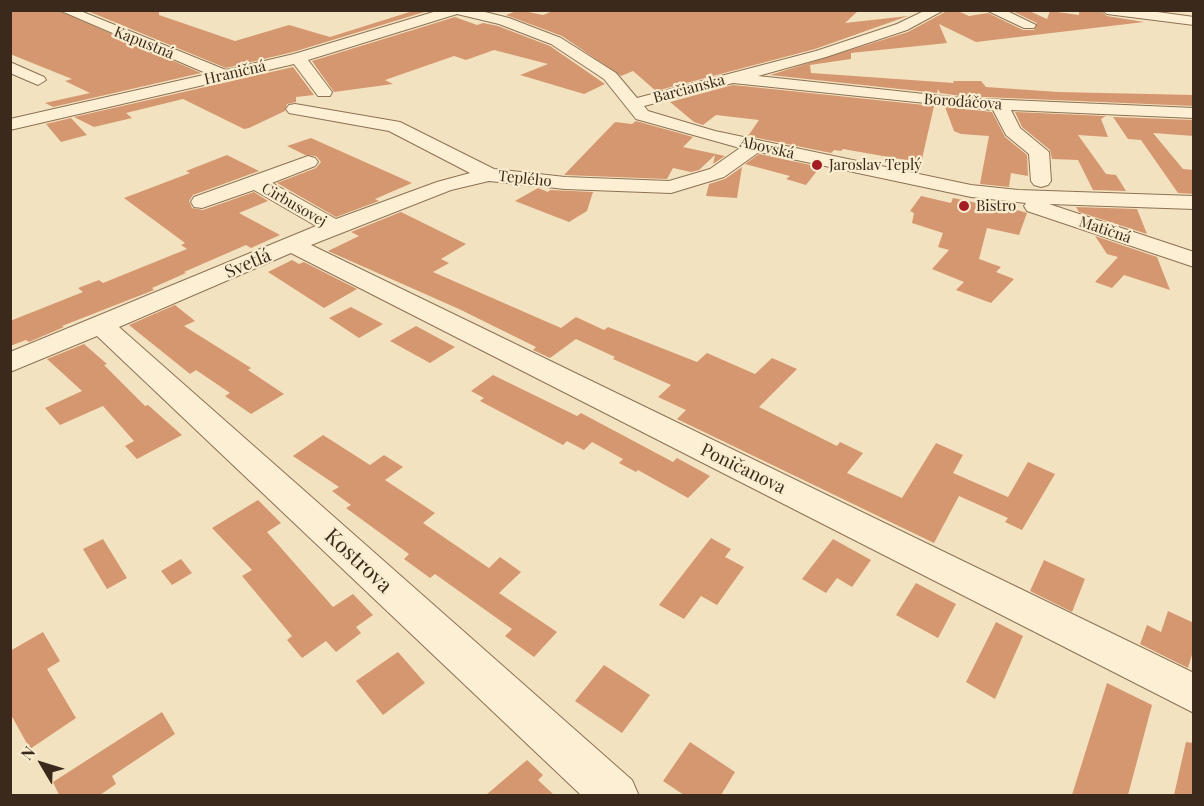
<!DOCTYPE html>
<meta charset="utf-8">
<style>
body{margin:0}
#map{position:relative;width:1204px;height:806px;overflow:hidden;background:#f3e2bf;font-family:"Playfair Display",serif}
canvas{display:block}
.frame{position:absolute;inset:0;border:12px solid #3b2a1b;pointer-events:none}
.north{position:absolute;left:12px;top:734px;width:60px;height:60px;-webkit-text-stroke:4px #f9eccf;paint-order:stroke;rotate:308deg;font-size:16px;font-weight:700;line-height:24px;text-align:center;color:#3b2a1b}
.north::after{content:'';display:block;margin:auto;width:21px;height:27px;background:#3b2a1b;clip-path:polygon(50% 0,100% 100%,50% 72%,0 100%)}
</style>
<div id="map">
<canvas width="1204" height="806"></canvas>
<div class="frame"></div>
<div class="north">N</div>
</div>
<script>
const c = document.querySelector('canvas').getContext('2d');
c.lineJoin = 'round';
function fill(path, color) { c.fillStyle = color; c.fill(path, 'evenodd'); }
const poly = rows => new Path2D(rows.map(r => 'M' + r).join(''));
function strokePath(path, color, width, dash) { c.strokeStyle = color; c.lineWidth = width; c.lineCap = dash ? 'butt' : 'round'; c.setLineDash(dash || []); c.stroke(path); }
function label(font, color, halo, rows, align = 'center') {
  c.font = font + ' "Playfair Display",serif'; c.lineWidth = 4.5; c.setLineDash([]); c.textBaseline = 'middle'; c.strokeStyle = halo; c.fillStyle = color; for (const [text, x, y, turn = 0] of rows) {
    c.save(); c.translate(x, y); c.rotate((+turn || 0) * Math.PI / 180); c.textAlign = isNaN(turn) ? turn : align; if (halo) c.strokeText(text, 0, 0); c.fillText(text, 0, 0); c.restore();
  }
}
const building = poly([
 [10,10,57,10,201,73,53,107,45,103,90,93,65,81,72,79,10,54],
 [85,10,159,10,159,15,235,41,289,25,330,37,416,10,431,10,293,52,226,68],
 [519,10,543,15,555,10,859,10,845,23,908,16,815,49,656,91,633,71,621,76,562,36,506,15],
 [1027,10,1047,19,1050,11,1079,15,1079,10,1099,10,1107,16,1144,22,976,42,939,24,947,43,851,53,851,59,810,65,811,73,954,83,953,81,981,81,986,87,1058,92,1194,95,1194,106,961,96,940,93,938,89,937,93,770,75,908,32,945,12,958,11,969,16,988,13,1023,30,1034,30,1037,23,1012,11],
 [455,17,477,25,483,23,498,26,550,46,605,84,584,94,520,75,548,64,494,50,466,60,454,56,385,80,393,84,334,92,312,61],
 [293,67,314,95,296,97,296,102,287,104,285,111,249,128,244,129,183,99,126,113,132,118,94,127,74,117],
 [733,85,934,106,922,159,918,158,917,162,843,149,841,151,834,150,831,153,748,136,759,120,716,115,703,125,694,122,670,102],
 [945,107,992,112,1005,137,1027,155,1028,176,1011,173,1009,187,980,184,989,136,961,134,954,131],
 [1015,112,1106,116,1101,119,1108,137,1078,135,1106,174,1116,175,1126,191,1093,190,1078,160,1052,159,1050,150,1022,127],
 [1113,117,1194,120,1194,136,1153,133,1183,169,1194,170,1194,194,1178,193,1141,140,1128,139],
 [71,118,87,135,61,142,46,124],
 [636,121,693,137,683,147,725,156,713,164,715,155,699,170,691,172,673,168,667,179,564,175,615,122,632,124],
 [311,138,412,183,375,199,379,201,336,217,277,183,316,168,321,162,316,156,305,155,287,146],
 [759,154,820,167,806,185,786,179,790,176,745,164],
 [227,155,259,171,193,195,189,201,192,208,203,210,254,192,268,201,239,213,280,235,251,248,246,245,184,272,186,273,152,288,154,290,62,326,64,327,29,342,26,340,10,346,10,321,83,292,78,288,99,280,103,283,187,249,181,245,185,243,124,198,190,173,186,171],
 [742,167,737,198,706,196,709,184,725,179],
 [538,188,548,192,550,190,593,192,587,211,569,222,515,201],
 [921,196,951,203,953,198,977,203,977,200,1007,203,1007,207,1027,213,1019,235,987,228,979,259,1001,267,996,272,1014,279,991,303,956,290,964,282,932,269,949,250,938,247,943,233,912,223,914,213,910,211],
 [1076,207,1137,209,1147,234,1079,212],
 [401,212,466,244,441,259,449,263,433,272,561,328,576,317,604,330,608,327,697,362,707,353,755,374,772,358,797,369,759,407,837,446,840,442,863,453,847,473,902,498,936,443,963,455,953,473,1008,497,1028,462,1055,474,1022,530,1005,522,1008,518,959,496,934,543,677,419,686,410,658,397,671,385,613,359,615,357,576,339,550,358,533,350,536,347,459,309,328,251,359,236,351,232],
 [1095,236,1157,257,1170,290,1124,275,1112,288,1095,282,1118,257,1107,254],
 [292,260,299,264,304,262,357,289,324,308,268,272],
 [175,305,195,321,184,326,251,368,248,370,284,394,251,414,225,396,230,393,196,370,190,374,129,325],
 [351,307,383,324,359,338,329,318],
 [416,326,455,347,430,363,390,341],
 [84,344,107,364,104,365,145,406,148,405,182,435,137,459,125,446,134,441,103,406,60,425,45,408,82,391,47,359],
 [493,375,577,416,581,413,673,462,677,458,710,476,688,498,638,470,636,472,619,463,623,459,592,442,584,450,567,441,563,445,480,401,484,398,471,391],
 [323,435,370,465,384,455,403,467,385,480,435,513,423,523,489,568,500,557,521,572,499,593,557,632,534,657,505,636,512,629,435,574,430,578,404,559,409,554,346,508,351,505,332,491,339,487,293,456],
 [258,500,281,523,267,532,333,607,353,594,373,615,356,627,361,633,336,652,326,641,302,658,287,640,292,636,242,576,252,570,212,528],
 [711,538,731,549,725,557,744,567,717,605,701,596,684,619,659,605],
 [103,539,127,578,107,589,83,549],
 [833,539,871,560,852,587,837,578,826,593,802,579],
 [181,559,192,573,172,585,161,571],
 [1044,560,1085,579,1072,612,1030,591],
 [916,583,956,604,938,638,896,615],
 [1168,611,1194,623,1194,648,1188,668,1140,644,1147,625,1161,632],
 [996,622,1023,636,995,699,966,682],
 [43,632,60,661,47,669,76,718,30,749,10,713,10,651],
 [398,652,425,683,383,715,356,681],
 [604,665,650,695,622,733,575,701],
 [1107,683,1152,705,1128,795,1072,795],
 [162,712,175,734,112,776,116,784,100,795,59,795,53,782],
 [690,742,735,772,721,795,684,795,663,781],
 [1186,742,1194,743,1194,795,1174,795],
 [527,760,543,775,538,780,554,795,486,795]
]);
const minor = poly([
 [59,10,78,10,226,70,294,54,440,10,477,10,509,18,561,38,616,73,637,98,816,51,897,24,926,10,944,10,907,30,826,57,758,76,961,98,1194,108,1194,118,1011,110,1020,128,1049,152,1051,181,1048,185,1041,187,1034,185,1031,181,1029,154,1006,135,993,110,733,83,644,106,648,111,715,131,971,185,1018,190,1194,196,1194,209,1049,204,1194,252,1194,267,1027,211,1024,206,1026,203,971,197,759,152,724,177,671,193,565,189,489,181,451,190,311,245,1194,673,1194,713,291,253,119,327,632,780,639,796,582,796,97,336,10,372,10,352,316,226,254,190,202,208,194,207,191,202,194,197,308,156,315,158,318,162,315,166,272,183,336,219,437,182,470,173,389,131,289,113,286,109,289,105,295,104,400,122,494,169,565,177,669,181,710,169,740,148,636,119,604,79,551,44,499,24,457,14,308,60,332,92,330,96,318,96,294,64,10,130,10,119,208,74,59,10],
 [986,10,1005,10,1036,25,1034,28,1024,28,986,10],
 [1101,10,1143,10,1194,17,1194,25,1107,14,1101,10],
 [10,62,44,77,46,80,38,85,10,73,10,62]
]);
const markers = [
 [817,165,6,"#a31e23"],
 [964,206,6,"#a31e23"]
];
const farStreetnames = [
 ["Kapustná",144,43,22],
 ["Hraničná",235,73,-13],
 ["Barčianska",689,89,-15],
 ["Borodáčova",963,102,4],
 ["Abovská",767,148,13],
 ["Teplého",525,179,6],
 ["Cirbusovej",294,205,30],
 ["Matičná",1105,230,19]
];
const farPoinames = [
 ["Jaroslav Teplý",829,165],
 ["Bistro",976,206]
];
const streetNames = [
 ["Svetlá",248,264,-23],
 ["Poničanova",743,469,26]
];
const nearStreetnames = [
 ["Kostrova",358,561,43]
];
fill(building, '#d59770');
strokePath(minor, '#8d7155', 2);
fill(minor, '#fcefd3');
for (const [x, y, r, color] of markers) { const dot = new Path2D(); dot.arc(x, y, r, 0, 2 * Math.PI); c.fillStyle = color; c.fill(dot); strokePath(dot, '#f9eccf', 2); }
label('15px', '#3b2a1b', '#f9eccf', farStreetnames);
label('15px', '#3b2a1b', '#f9eccf', farPoinames, 'left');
label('18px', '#3b2a1b', '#f9eccf', streetNames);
label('21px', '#3b2a1b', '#f9eccf', nearStreetnames);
</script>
